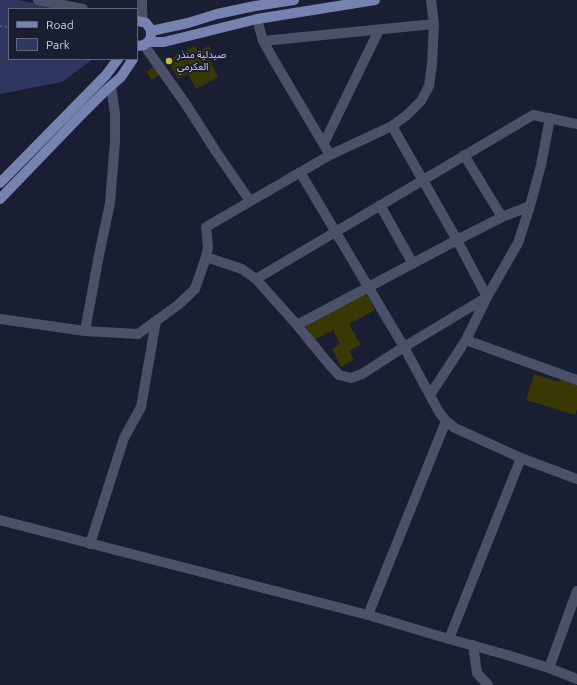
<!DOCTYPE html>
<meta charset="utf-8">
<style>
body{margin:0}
#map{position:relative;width:577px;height:685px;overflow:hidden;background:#191e33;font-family:Ubuntu,sans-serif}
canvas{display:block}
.legend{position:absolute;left:8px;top:8px;width:130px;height:52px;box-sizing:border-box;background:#191e33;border:1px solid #616679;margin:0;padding:5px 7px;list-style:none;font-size:12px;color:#ced2e1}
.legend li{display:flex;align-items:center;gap:8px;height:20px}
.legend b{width:20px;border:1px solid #616679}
</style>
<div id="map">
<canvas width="577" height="685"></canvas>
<ul class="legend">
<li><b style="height:5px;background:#7782b0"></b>Road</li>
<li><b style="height:11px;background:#2f3761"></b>Park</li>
</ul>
</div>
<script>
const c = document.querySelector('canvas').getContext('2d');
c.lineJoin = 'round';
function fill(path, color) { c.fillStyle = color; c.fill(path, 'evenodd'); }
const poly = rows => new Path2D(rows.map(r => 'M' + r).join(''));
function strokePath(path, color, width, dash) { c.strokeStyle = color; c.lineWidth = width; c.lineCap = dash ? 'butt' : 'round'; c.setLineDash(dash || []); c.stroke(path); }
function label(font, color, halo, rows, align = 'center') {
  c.font = font + ' Ubuntu,"Noto Sans Arabic",sans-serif'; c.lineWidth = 4; c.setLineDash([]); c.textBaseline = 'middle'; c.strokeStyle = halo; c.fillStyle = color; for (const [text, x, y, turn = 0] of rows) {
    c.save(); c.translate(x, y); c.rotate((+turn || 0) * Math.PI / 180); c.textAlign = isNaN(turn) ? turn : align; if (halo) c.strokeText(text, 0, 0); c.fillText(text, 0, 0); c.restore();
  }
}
const green = poly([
 [0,0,18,0,65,9,9,9,9,59,93,59,62,82,0,94]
]);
const building = poly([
 [195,46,199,51,209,46,214,56,209,59,218,77,196,89,188,74,178,79,168,60],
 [154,66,161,74,152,80,146,72],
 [363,288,375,310,349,324,361,345,349,351,354,360,341,367,332,349,340,344,333,330,314,340,303,321],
 [534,374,559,382,561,377,577,382,577,409,575,415,526,400]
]);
const path = poly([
 [0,26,9,27]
]);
const street = poly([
 [38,0,83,9],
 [142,0,142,11,143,22],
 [431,0,434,24,432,64,429,86,421,101,407,115,392,126,330,155,206,227,208,247,206,257,242,269,256,279,297,325,328,363,339,375,351,378,362,374,404,347,487,297],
 [257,19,263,41,279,69,330,155],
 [263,41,434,24],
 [144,45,187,106,217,153,250,201],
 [392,126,457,240,487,297],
 [324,143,379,30],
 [464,155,502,217],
 [300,172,404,347,439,412,446,421,455,428,521,458,577,479],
 [380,205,413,264],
 [256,279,533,115,577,124],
 [0,319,85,331,138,334,178,305,195,289,206,257],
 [297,325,457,240,502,217,530,206],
 [85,331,99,255,110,203,115,142,115,113,111,86],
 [466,340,577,380],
 [430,395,466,340,487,297,518,243,530,206,541,165,550,118],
 [0,520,368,615,449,639,507,655,549,668,577,679],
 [90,544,124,438,141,407,156,321],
 [368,615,446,421],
 [449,639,521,458],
 [473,645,477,673,488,685],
 [549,668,577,591]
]);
const primary = poly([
 [137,21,143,22,146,23,149,27,151,31,151,35,150,39,148,42,144,45,137,46],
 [151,31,188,23,217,14,255,6,294,0],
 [148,42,164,42,257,19,375,0],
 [0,183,106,75,118,59],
 [0,199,79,117,104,92,121,77,133,59]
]);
const markers = [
 [169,61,4,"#c2bd3f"]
];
const poiNames = [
 ["صيدلية منذر",177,55],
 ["العكرمي",177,67]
];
fill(green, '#2f3761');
fill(building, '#393703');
strokePath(path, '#53586b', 2, [2, 3]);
strokePath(street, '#4b5168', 10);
strokePath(primary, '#7782b0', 10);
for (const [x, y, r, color] of markers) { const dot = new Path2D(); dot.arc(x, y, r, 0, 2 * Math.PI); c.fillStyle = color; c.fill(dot); strokePath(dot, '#191e33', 1.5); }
label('10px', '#ced2e1', '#191e33', poiNames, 'left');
</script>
